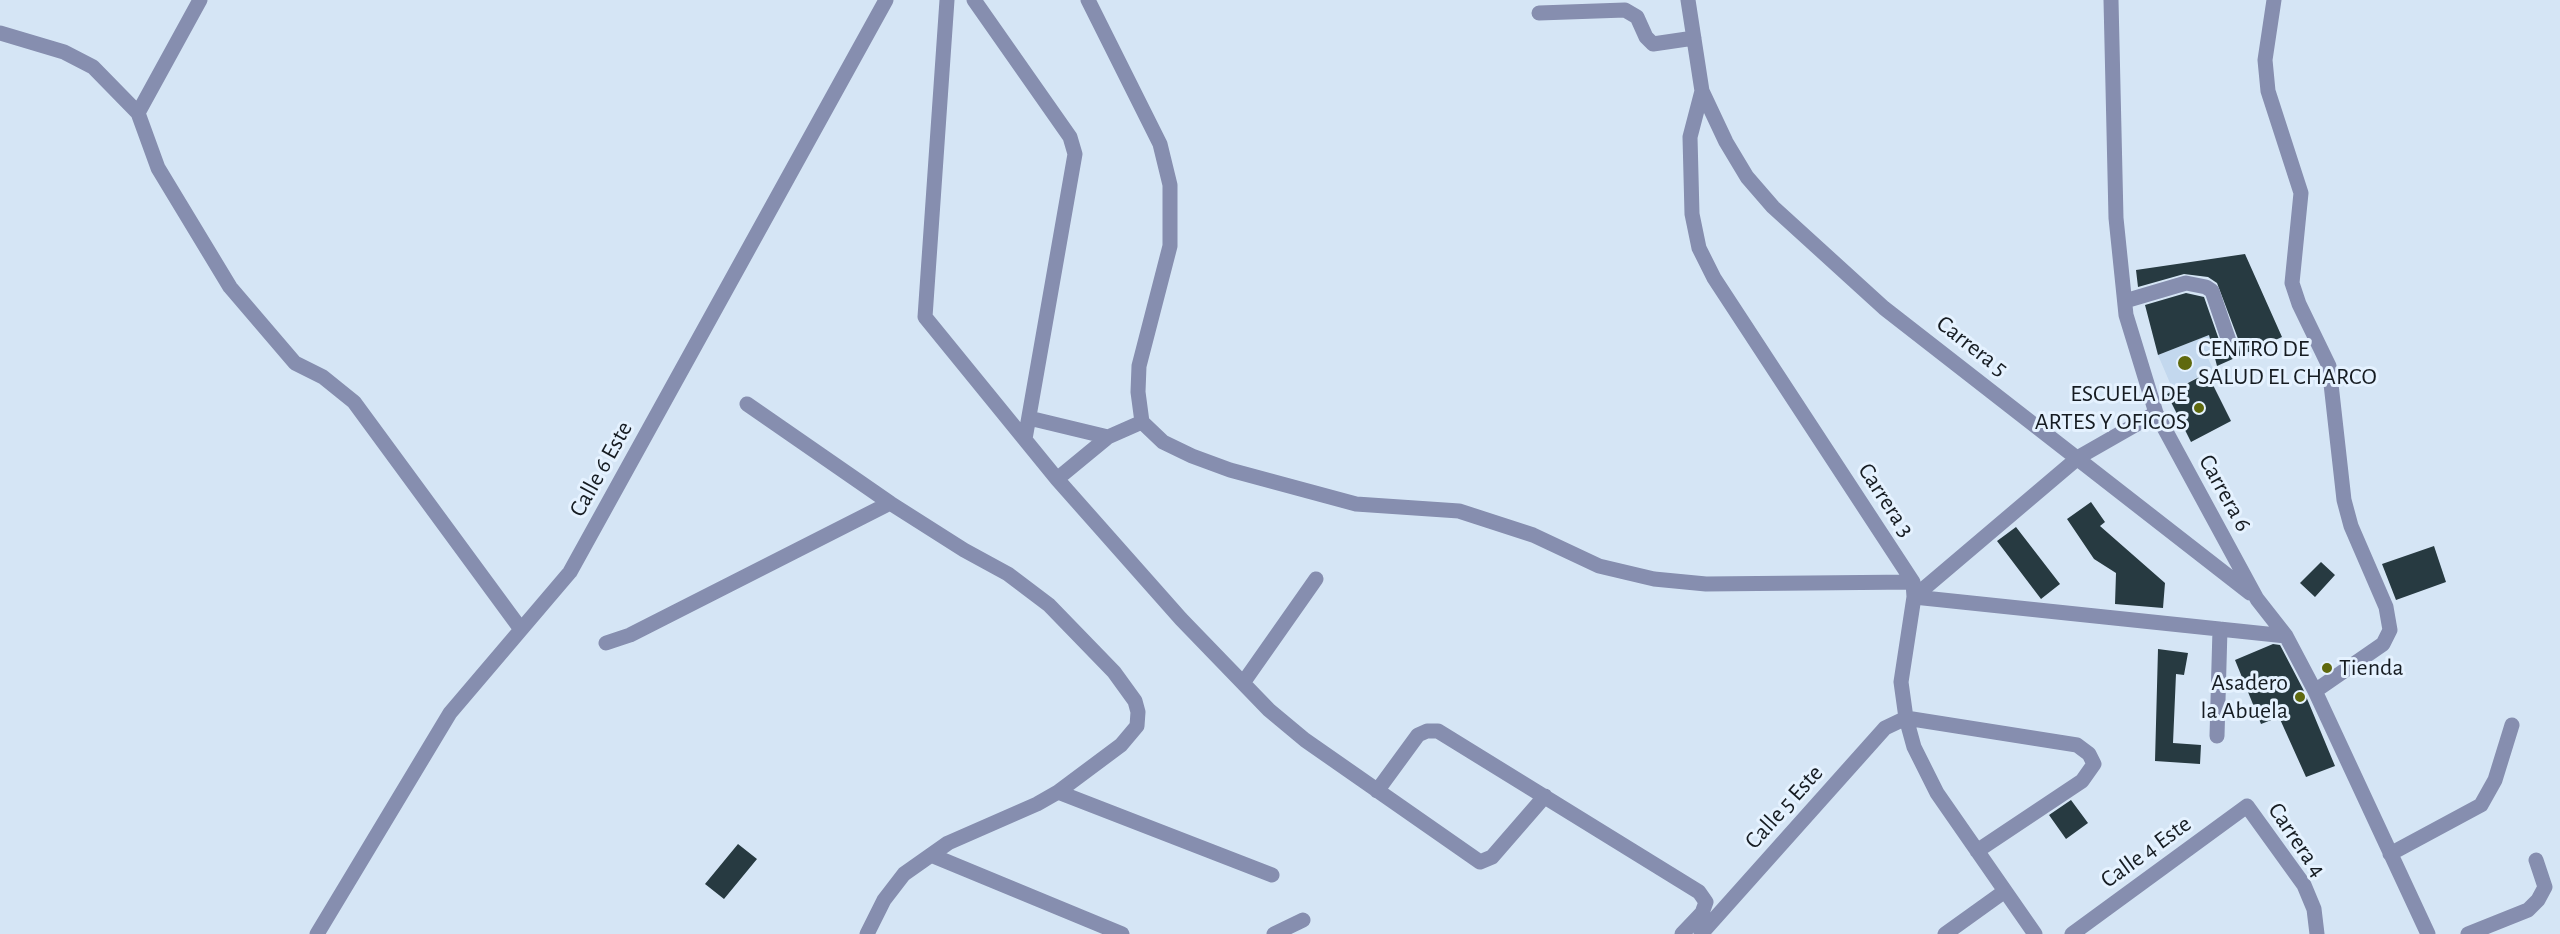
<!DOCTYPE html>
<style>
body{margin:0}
canvas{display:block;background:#d5e5f5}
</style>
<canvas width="2560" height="934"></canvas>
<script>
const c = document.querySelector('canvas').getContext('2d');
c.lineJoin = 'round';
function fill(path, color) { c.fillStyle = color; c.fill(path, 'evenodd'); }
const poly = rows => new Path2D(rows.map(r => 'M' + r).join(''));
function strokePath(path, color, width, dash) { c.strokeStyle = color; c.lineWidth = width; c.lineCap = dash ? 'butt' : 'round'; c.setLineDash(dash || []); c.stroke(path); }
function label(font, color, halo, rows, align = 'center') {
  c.font = font + ' "Alegreya Sans",sans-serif'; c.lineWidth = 6; c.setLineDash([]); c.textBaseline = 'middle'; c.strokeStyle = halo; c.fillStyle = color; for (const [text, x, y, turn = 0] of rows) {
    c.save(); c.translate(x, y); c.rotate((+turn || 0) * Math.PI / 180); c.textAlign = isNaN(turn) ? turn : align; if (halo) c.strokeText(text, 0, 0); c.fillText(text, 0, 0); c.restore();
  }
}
const built = poly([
 [2209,335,2217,352,2207,356,2213,369,2173,390,2158,355]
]);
const building = poly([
 [2245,254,2282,337,2217,366,2209,335,2158,355,2145,305,2186,293,2204,297,2224,354,2235,356,2239,353,2240,344,2217,283,2208,277,2184,274,2138,287,2136,270],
 [2207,373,2231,421,2191,442,2167,394],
 [2091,502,2105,522,2100,526,2165,583,2163,608,2115,604,2116,573,2094,559,2067,519],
 [2016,527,2060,584,2041,599,1997,541],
 [2434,546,2446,582,2396,600,2382,564],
 [2321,562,2335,575,2315,597,2300,583],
 [2273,644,2280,645,2303,689,2335,766,2306,777,2279,717,2261,724,2235,660],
 [2158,649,2188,653,2184,675,2176,674,2173,743,2201,745,2200,764,2155,761],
 [2071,800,2088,823,2066,839,2049,815],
 [738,844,757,859,724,899,705,884]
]);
const minor = poly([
 [947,0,925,317,1057,479,1181,619,1269,710,1305,740,1480,862,1492,857,1545,796],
 [974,0,1070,137,1075,154,1025,439],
 [1088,0,1160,144,1170,185,1170,246,1139,366,1138,392,1142,422,1163,442,1192,456,1230,470,1356,504,1459,511,1533,535,1599,566,1654,579,1706,584,1913,582],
 [1688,0,1702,91,1726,142,1747,177,1773,207,1884,308,2250,593],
 [2111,0,2116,218,2126,315,2156,413,2257,599,2286,636,2315,691,2428,934],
 [2274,0,2265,60,2268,91,2301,193,2292,283,2299,304,2329,366,2344,500,2351,526,2386,607,2390,630,2383,644,2315,691],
 [1539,13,1625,10,1637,17,1646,37,1653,44,1694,38],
 [0,33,64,52,93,67,138,113,158,168,230,287,295,363,323,377,354,402,520,628],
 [1702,91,1690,137,1692,214,1699,248,1714,278,1913,582,1914,597,1901,682,1906,718,1914,747,1937,793,2035,934],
 [138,113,200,0],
 [2125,301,2186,283,2206,287,2212,291,2231,347],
 [747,404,890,503],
 [1029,418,1108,437],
 [1057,479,1108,437,1142,422],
 [1914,597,2286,636],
 [1914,597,2079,457,2156,413],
 [606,643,630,635,890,503,964,550,1008,574,1049,605,1114,672,1135,701,1138,712,1137,726,1121,745,1058,792,1037,804,948,843,904,874,884,900,867,934],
 [1243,683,1316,579],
 [2217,736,2220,629],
 [1377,791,1418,735,1427,731,1438,731,1699,892,1706,902,1702,913,1682,934],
 [1058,792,1272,875],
 [2390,854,2481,805,2495,780,2512,725],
 [931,855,1122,934],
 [317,934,450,713,570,572,886,0],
 [1274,934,1303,920],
 [1701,934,1885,728,1906,718,2077,745,2089,754,2094,764,2082,781,1977,851],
 [1945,934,2005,891],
 [2072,934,2247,806,2304,885,2314,909,2317,934],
 [2468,934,2528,910,2538,900,2545,887,2536,860]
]);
const markers = [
 [2185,363,8,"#5f690e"],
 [2199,408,6,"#5f690e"],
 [2327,668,6,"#5f690e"],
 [2300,697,6,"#5f690e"]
];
const streetNames = [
 ["Carrera 5",1972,346,38],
 ["Calle 6 Este",601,469,-61],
 ["Carrera 6",2225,493,61],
 ["Carrera 3",1886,500,57],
 ["Calle 5 Este",1784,807,-48],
 ["Carrera 4",2297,840,56],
 ["Calle 4 Este",2146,852,-36]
];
const poiNames = [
 ["CENTRO DE",2198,349],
 ["SALUD EL CHARCO",2198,377],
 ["ESCUELA DE",2187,394,"right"],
 ["ARTES Y OFICOS",2187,422,"right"],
 ["Tienda",2339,668],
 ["Asadero",2288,683,"right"],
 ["la Abuela",2288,711,"right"]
];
fill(built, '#c3d8ee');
fill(building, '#273a41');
strokePath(minor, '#868eaf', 15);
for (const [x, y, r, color] of markers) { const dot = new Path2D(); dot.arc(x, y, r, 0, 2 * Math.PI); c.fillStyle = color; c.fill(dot); strokePath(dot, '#e5f2ff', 2); }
label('24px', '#161c22', '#e5f2ff', streetNames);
label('24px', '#161c22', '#e5f2ff', poiNames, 'left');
</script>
